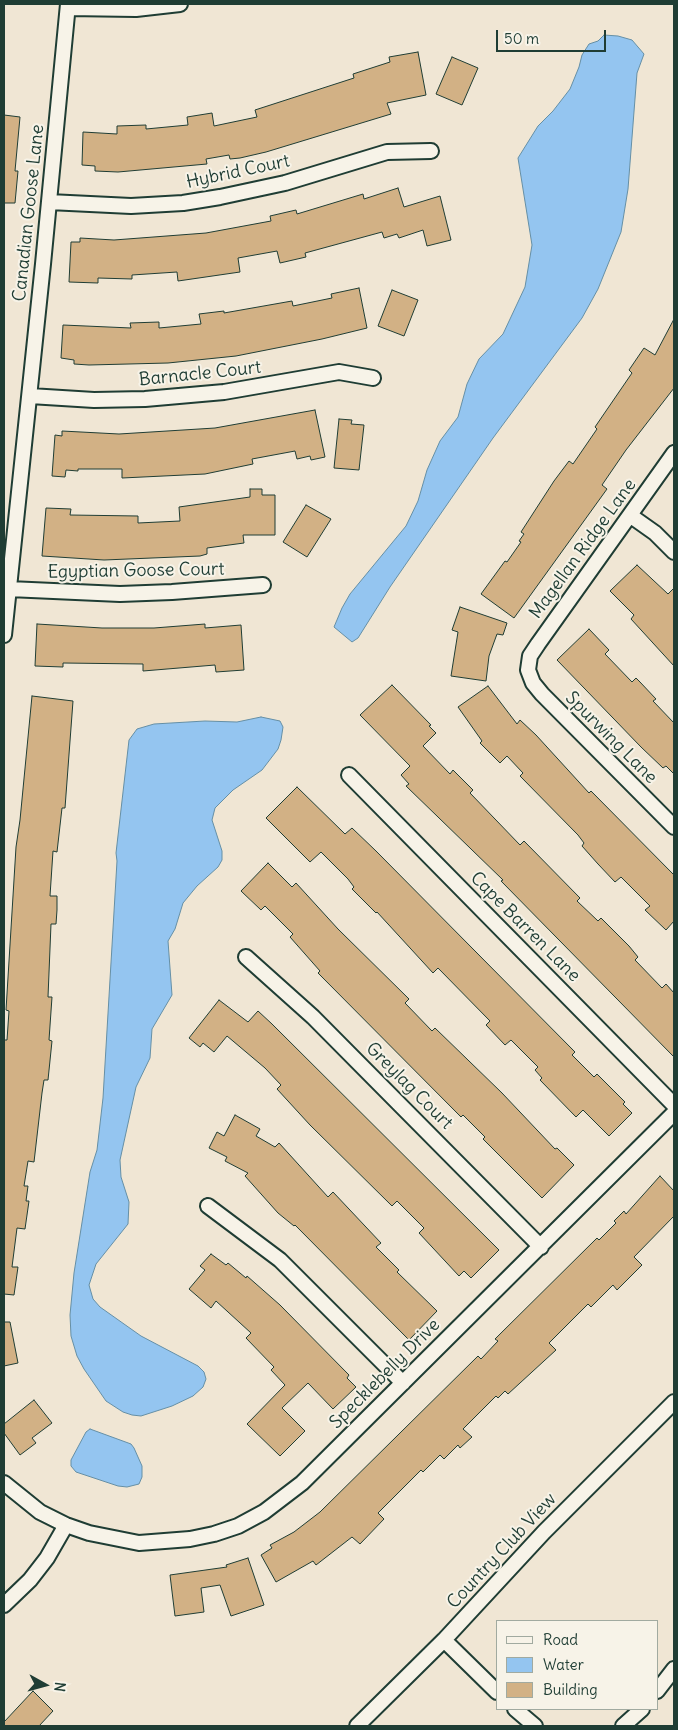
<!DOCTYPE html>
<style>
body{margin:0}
#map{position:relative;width:678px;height:1730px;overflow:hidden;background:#f0e6d4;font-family:Delius,sans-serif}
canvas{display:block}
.frame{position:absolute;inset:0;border:5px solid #1f3d34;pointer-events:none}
.legend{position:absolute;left:496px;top:1620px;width:162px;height:90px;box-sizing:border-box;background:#f7f3e8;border:1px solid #a1aaa0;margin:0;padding:6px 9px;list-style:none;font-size:15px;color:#1f3d34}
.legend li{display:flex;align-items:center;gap:10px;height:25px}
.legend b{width:25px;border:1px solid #a1aaa0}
.north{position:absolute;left:20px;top:1660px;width:50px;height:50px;-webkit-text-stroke:4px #f7f3e8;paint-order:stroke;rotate:97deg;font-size:14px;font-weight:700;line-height:20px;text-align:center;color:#1f3d34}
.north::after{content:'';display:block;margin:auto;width:18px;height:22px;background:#1f3d34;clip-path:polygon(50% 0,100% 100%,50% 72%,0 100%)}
.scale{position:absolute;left:496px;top:30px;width:110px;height:22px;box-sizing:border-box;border:2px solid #1f3d34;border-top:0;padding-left:6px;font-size:15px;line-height:18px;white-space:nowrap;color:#1f3d34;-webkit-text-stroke:4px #f7f3e8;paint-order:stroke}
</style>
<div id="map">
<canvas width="678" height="1730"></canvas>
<div class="frame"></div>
<ul class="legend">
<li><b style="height:6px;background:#f7f3e8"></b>Road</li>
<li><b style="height:14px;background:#94c5f0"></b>Water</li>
<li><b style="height:14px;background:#d2b185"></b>Building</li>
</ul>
<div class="north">N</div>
<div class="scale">50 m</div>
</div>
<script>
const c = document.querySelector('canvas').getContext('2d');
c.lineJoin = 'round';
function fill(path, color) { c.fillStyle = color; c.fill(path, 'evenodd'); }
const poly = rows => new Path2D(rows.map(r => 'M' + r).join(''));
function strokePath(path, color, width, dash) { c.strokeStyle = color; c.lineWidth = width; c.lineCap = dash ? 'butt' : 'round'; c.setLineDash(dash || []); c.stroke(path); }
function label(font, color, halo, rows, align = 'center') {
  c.font = font + ' Delius,sans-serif'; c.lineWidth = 4; c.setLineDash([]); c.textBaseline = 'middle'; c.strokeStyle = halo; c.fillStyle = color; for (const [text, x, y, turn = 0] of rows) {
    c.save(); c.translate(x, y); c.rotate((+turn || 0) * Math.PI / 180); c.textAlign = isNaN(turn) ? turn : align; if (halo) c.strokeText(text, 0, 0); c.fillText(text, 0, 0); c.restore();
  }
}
const water = poly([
 [604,35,618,36,632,40,644,54,637,73,628,189,621,232,598,289,582,318,493,438,390,587,358,638,352,642,334,627,342,608,350,594,406,526,418,501,427,470,440,441,458,417,467,384,479,359,503,334,525,287,532,245,518,158,538,126,553,111,570,89,579,67,582,55,589,44,598,41,604,35],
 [261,717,280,721,283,727,281,740,278,749,262,770,233,790,215,808,212,820,222,851,222,860,218,867,197,886,183,903,175,929,168,941,172,995,152,1029,150,1058,136,1087,120,1160,121,1177,129,1202,128,1224,96,1264,89,1285,93,1299,100,1307,141,1336,198,1366,204,1372,206,1379,203,1387,193,1396,172,1406,141,1416,132,1415,123,1412,106,1401,84,1369,77,1356,71,1336,70,1315,74,1273,90,1172,97,1150,103,1098,117,861,116,853,129,740,137,729,154,724,205,721,237,722,261,717],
 [90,1429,131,1444,134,1448,142,1466,142,1477,139,1484,127,1487,118,1486,76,1472,71,1466,71,1460,86,1432,90,1429]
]);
const building = poly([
 [418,52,426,95,387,103,391,114,266,152,240,158,230,159,229,155,206,159,207,164,118,172,95,171,95,166,82,165,83,132,117,134,117,126,146,125,146,129,188,125,187,117,212,113,214,126,257,117,255,110,354,78,353,74,390,62,389,57,418,52],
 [452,57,478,68,462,105,436,94,452,57],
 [4,115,20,117,15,171,18,171,15,203,4,203,4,115],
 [398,188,404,207,440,196,451,240,427,246,423,230,399,238,397,234,384,238,382,232,305,253,306,257,280,263,277,251,238,258,240,272,178,281,177,272,132,275,132,279,98,278,98,283,69,282,71,242,80,242,80,238,114,240,206,233,271,221,270,216,296,210,297,214,363,194,364,199,398,188],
 [359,288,367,328,322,339,236,356,168,363,89,365,74,364,74,360,61,358,63,325,131,328,130,323,159,322,159,328,201,324,199,314,224,311,224,313,292,301,293,306,332,298,331,294,359,288],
 [392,290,418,300,404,336,378,326,392,290],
 [674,319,674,388,626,450,602,485,607,489,514,618,481,594,505,561,507,562,521,542,519,541,524,534,521,532,554,481,569,461,573,464,597,429,595,427,632,373,629,370,644,348,655,355,674,319],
 [315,410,325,457,311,460,310,456,297,459,295,451,252,459,253,464,205,474,122,478,122,469,78,469,78,471,66,470,65,477,52,476,55,435,62,436,62,431,119,434,215,428,315,410],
 [339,419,352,420,351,424,364,425,359,470,334,468,339,419],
 [250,489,262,489,262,495,275,495,275,535,243,535,244,543,207,548,207,554,200,556,104,560,42,556,46,508,71,509,70,515,138,516,138,523,180,521,179,507,250,497,250,489],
 [306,505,331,519,307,557,283,542,306,505],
 [637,565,668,594,674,588,674,666,631,619,634,615,610,591,637,565],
 [460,607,507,623,503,635,497,634,489,656,486,681,451,676,458,632,452,630,460,607],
 [37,624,102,628,154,628,205,624,205,628,241,625,244,670,216,672,215,665,143,671,143,664,63,663,63,667,35,666,37,624],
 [589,629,609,650,605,654,632,682,636,678,640,682,656,699,653,701,674,723,674,774,666,766,663,768,641,747,557,660,589,629],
 [392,685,431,725,429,726,436,733,423,746,450,774,453,770,473,790,470,793,520,845,524,841,580,898,577,901,598,921,601,918,629,946,638,957,635,960,662,988,666,984,674,993,674,1057,501,881,503,880,406,786,409,784,401,775,410,766,360,715,392,685],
 [488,686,517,724,520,720,536,735,589,793,591,791,674,875,674,921,666,930,645,910,650,906,621,877,615,882,598,864,582,846,584,843,578,835,520,776,523,773,507,756,500,763,480,743,482,741,458,707,488,686],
 [32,696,73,701,65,808,62,808,57,852,53,851,50,896,57,896,57,910,56,924,51,924,48,997,52,997,49,1040,52,1041,48,1080,44,1080,42,1093,34,1162,28,1161,24,1186,28,1186,26,1201,29,1201,25,1229,17,1228,12,1267,18,1267,14,1295,4,1294,4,1040,7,1040,9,1011,6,1010,16,847,20,820,32,696],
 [297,787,345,834,352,828,376,851,575,1052,572,1055,594,1077,597,1074,625,1102,623,1104,632,1113,609,1136,583,1110,576,1117,540,1080,542,1078,535,1070,538,1067,511,1040,505,1045,486,1025,490,1021,438,968,433,973,377,912,376,913,352,889,354,887,348,879,321,852,310,862,266,818,297,787],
 [268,863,292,887,296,883,338,929,409,999,405,1003,432,1031,435,1028,502,1093,555,1149,557,1148,574,1165,542,1198,483,1139,485,1137,463,1115,461,1117,318,973,320,971,290,937,293,934,265,906,261,910,241,891,268,863],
 [219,1000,248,1022,258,1011,272,1024,499,1250,471,1278,464,1271,459,1276,419,1233,424,1228,397,1201,392,1206,310,1125,277,1089,281,1085,265,1068,227,1036,214,1052,203,1043,200,1047,189,1038,219,1000],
 [235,1115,260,1129,256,1136,275,1147,279,1143,328,1197,333,1192,381,1243,376,1247,399,1270,397,1272,437,1311,409,1340,295,1225,294,1226,278,1213,245,1176,248,1173,225,1161,227,1157,209,1148,217,1132,224,1136,235,1115],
 [660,1176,674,1191,674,1216,634,1257,642,1265,617,1290,613,1285,591,1307,588,1304,549,1343,556,1350,508,1394,505,1391,498,1398,496,1396,463,1429,472,1437,460,1448,458,1445,444,1459,440,1455,423,1472,421,1470,378,1513,384,1519,360,1544,352,1537,316,1565,313,1561,276,1582,261,1555,272,1548,270,1545,294,1532,320,1512,478,1356,481,1359,498,1341,495,1339,597,1238,599,1240,616,1223,614,1221,624,1211,626,1214,660,1176],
 [211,1254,226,1265,228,1263,246,1278,247,1276,280,1305,349,1375,347,1378,356,1387,333,1409,308,1383,282,1408,305,1431,280,1456,247,1424,285,1385,271,1370,274,1367,246,1338,251,1333,216,1301,211,1308,189,1289,205,1270,200,1266,211,1254],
 [4,1322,10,1322,18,1363,4,1366,4,1322],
 [34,1400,52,1423,32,1438,36,1443,20,1455,4,1433,4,1424,34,1400],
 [248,1558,264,1605,231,1616,220,1585,201,1588,204,1612,175,1616,170,1575,227,1567,226,1565,248,1558],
 [33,1691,53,1711,39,1726,4,1726,4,1722,33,1691]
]);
const street = poly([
 [68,8,136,9,180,4],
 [49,202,131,206,183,203,220,197,285,183,387,152,431,151],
 [30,396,94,400,145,399,224,392,339,372,373,378],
 [674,453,538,644,530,656,528,670,533,683,542,694,674,827],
 [631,516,655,533,674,552],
 [9,589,120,594,172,592,263,585],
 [4,635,43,264,68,4],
 [349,775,674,1105],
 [246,957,313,1017,541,1247],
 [208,1206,280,1260,403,1383],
 [4,1483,40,1512,66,1525,89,1533,139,1543,190,1539,214,1534,238,1526,264,1512,302,1483,674,1113],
 [4,1605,30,1580,47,1558,66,1525],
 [444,1640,497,1692],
 [657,1691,674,1669],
 [515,1709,535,1726],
 [357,1726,444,1640,544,1532,674,1402],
 [623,1726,642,1709]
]);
const streetNames = [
 ["Hybrid Court",238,172,-12],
 ["Canadian Goose Lane",29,213,-84],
 ["Barnacle Court",200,374,-6],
 ["Magellan Ridge Lane",583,549,-54],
 ["Egyptian Goose Court",136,571,-1],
 ["Spurwing Lane",611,738,45],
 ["Cape Barren Lane",525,927,45],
 ["Greylag Court",409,1086,45],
 ["Specklebelly Drive",385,1374,-45],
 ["Country Club View",502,1551,-47]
];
fill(water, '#94c5f0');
strokePath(water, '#658fa5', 1);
fill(building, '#d2b185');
strokePath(building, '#1f3d34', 1);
strokePath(street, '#1f3d34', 18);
strokePath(street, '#f7f3e8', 14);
label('18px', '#1f3d34', '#f7f3e8', streetNames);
</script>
